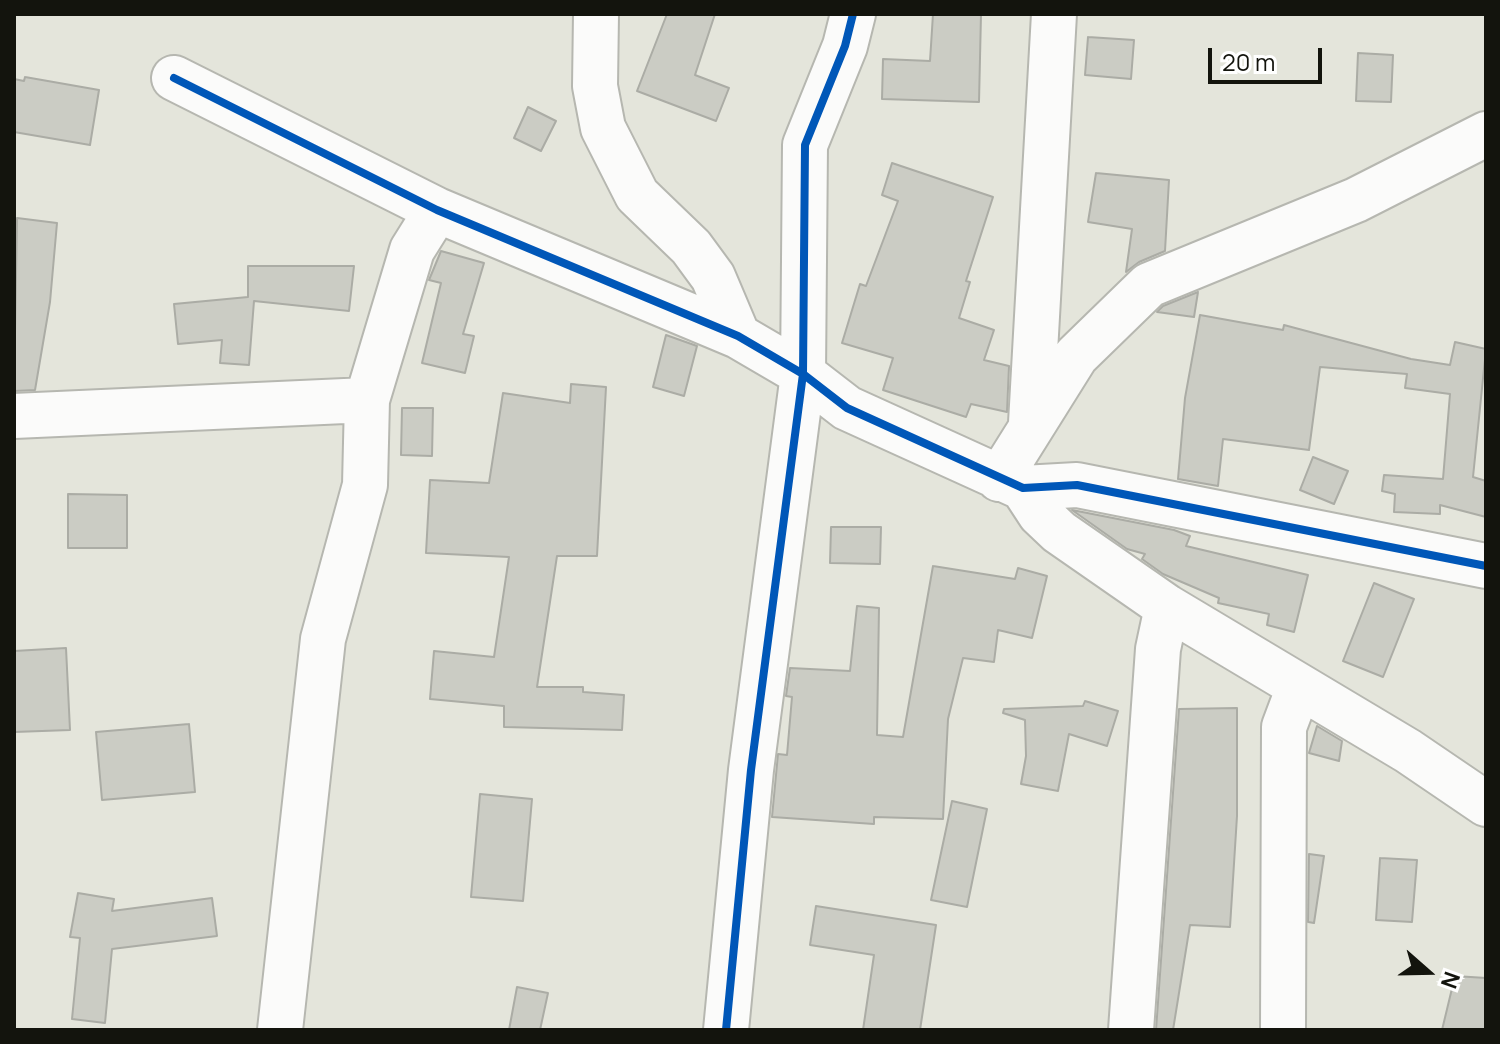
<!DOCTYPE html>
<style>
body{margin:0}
#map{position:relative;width:1500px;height:1044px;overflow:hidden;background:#e4e5db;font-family:Manrope,sans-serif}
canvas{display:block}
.frame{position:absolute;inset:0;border:16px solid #13140d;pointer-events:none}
.north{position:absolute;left:1388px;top:932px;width:80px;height:80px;-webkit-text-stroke:6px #fff;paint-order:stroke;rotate:110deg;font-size:22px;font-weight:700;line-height:32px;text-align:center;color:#13140d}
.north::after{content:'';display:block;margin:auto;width:28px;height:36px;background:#13140d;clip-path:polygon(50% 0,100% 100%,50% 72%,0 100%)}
.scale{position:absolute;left:1208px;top:48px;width:114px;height:36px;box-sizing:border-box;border:4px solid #13140d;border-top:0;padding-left:10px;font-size:24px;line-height:28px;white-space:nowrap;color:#13140d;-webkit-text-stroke:6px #fff;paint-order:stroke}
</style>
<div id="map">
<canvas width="1500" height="1044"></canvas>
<div class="frame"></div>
<div class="north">N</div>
<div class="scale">20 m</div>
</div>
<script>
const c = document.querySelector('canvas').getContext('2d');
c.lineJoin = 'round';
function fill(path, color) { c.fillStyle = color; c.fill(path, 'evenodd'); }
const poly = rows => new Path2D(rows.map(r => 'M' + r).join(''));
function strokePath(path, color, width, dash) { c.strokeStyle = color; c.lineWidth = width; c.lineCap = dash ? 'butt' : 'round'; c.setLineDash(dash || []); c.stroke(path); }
const building = poly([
 [667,14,715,14,695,75,729,88,716,121,637,91,667,14],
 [933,14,981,14,979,102,882,99,883,59,930,61,933,14],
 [1088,37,1134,40,1131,79,1085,75,1088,37],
 [1358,53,1393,55,1391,102,1356,101,1358,53],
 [25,77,99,90,90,145,14,132,14,79,24,81,25,77],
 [528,107,556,121,541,151,514,138,528,107],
 [892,163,993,197,966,281,970,282,959,318,994,330,984,360,1009,366,1007,412,971,404,966,417,883,390,893,358,842,343,860,284,866,286,898,201,882,195,892,163],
 [1096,173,1169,180,1165,251,1139,262,1126,272,1132,229,1088,222,1096,173],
 [17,218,57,223,50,302,35,390,14,391,17,218],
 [441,251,484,263,463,334,474,336,465,373,422,363,441,283,429,280,441,251],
 [248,266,354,266,349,311,254,301,249,365,220,363,222,340,178,344,174,304,248,297,248,266],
 [1198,292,1194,317,1157,312,1163,306,1198,292],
 [1200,315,1283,330,1284,325,1411,359,1450,365,1455,342,1486,349,1473,477,1486,481,1486,517,1440,505,1440,514,1394,512,1395,494,1382,491,1384,475,1443,479,1450,394,1405,388,1407,374,1320,367,1309,450,1223,439,1218,486,1178,479,1185,398,1200,315],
 [666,335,697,346,684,396,653,387,666,335],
 [571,384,606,387,597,556,557,556,537,687,583,687,583,692,624,695,622,730,504,727,504,706,430,699,434,651,494,657,509,557,426,553,430,480,489,483,503,393,570,403,571,384],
 [402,408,433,408,432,456,401,455,402,408],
 [1313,457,1348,471,1334,504,1300,490,1313,457],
 [68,494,127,495,127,548,68,548,68,494],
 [1072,510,1174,530,1190,536,1186,546,1308,575,1294,632,1267,625,1269,614,1218,603,1219,598,1163,574,1142,559,1145,554,1127,549,1072,510],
 [831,527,881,527,880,564,830,563,831,527],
 [933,566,1015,579,1018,568,1047,576,1032,638,998,630,994,662,963,658,948,719,943,819,874,817,874,824,772,817,778,754,787,755,792,697,786,696,790,668,850,671,857,606,879,608,877,735,903,737,933,566],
 [1374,583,1414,599,1383,677,1343,661,1374,583],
 [66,648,70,730,14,732,14,651,66,648],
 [1085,701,1118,711,1107,746,1069,734,1058,791,1021,784,1026,756,1025,720,1003,713,1004,709,1083,706,1085,701],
 [1237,708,1237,816,1230,927,1190,925,1173,1030,1156,1030,1179,709,1237,708],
 [189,724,195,792,102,800,96,732,189,724],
 [1317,726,1342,741,1339,761,1309,753,1317,726],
 [480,794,532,799,523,901,471,897,480,794],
 [952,801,987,809,967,907,931,900,952,801],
 [1309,854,1324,856,1314,923,1308,922,1309,854],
 [1380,858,1417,860,1412,922,1376,920,1380,858],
 [78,893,114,899,112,911,212,898,217,936,112,949,105,1023,72,1019,80,938,70,937,78,893],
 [816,906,936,925,920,1030,863,1030,874,955,810,945,816,906],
 [1455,976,1486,978,1486,1030,1442,1030,1455,976],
 [517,987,548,993,540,1030,509,1030,517,987]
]);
const minor = poly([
 [596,14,595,86,603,128,637,195,691,247,713,277,738,336],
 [174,78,437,210,738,336,803,374,847,408,1023,488,1077,485,1486,566],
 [14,416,367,400],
 [1031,423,1054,14],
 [999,479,1076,356,1149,285,1356,200,1486,134],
 [1023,488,1040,514,1059,532,1167,607,1408,751,1486,804],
 [280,1030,323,639,365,485,367,400,412,250,437,210],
 [726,1030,751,770,803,374,805,145,845,46,853,14],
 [1131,1030,1158,649,1167,607],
 [1283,1030,1284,727,1299,687]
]);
const cycleway = poly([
 [174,78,437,210,738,336,803,374,847,408,1023,488,1077,485,1486,566],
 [726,1030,751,770,803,374,805,145,845,46,853,14]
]);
fill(building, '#cbccc4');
strokePath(building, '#abaca5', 2);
strokePath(minor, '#b6b7b0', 48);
strokePath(minor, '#fbfbfa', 44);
strokePath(cycleway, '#0057b8', 8);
</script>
